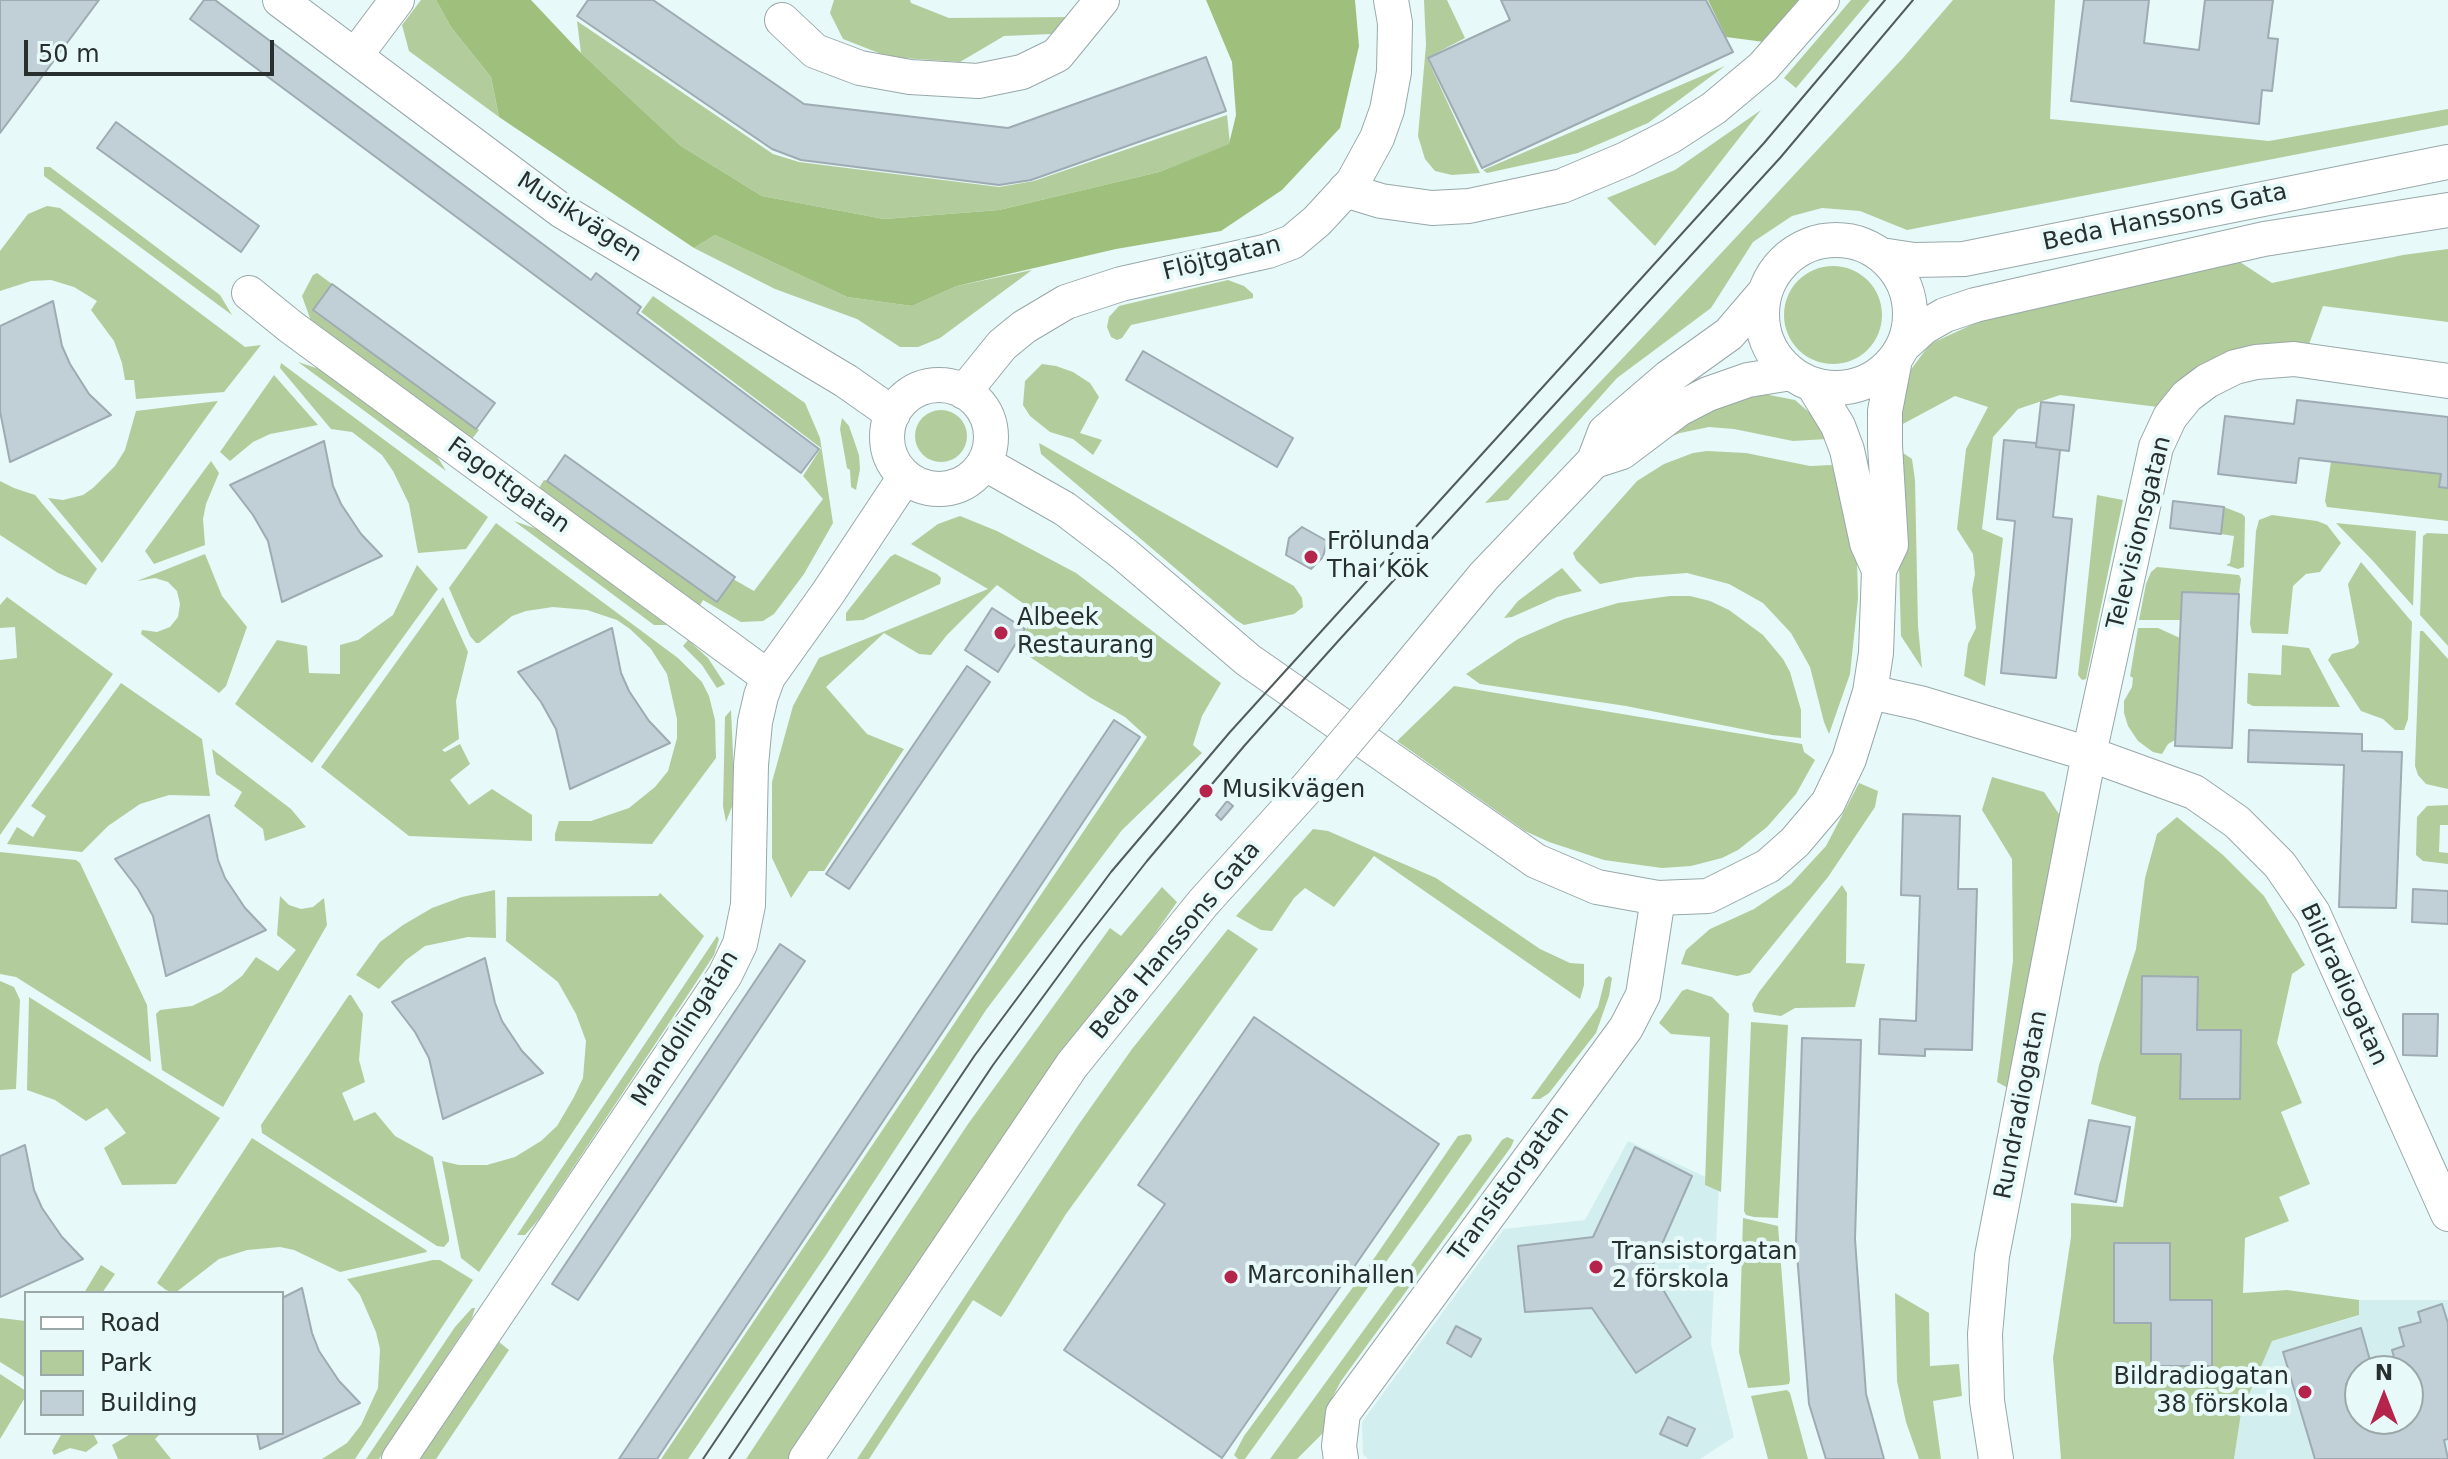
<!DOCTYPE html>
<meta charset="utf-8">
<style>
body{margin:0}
#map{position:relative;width:2448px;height:1459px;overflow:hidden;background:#e7f9f9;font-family:"DejaVu Sans",sans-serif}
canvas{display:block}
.legend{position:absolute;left:24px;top:1291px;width:260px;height:144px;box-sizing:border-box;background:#e7f9f9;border:2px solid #9ba8a8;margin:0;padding:10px 14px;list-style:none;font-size:24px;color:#282f2f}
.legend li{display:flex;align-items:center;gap:16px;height:40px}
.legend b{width:40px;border:2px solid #9ba8a8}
.north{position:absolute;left:2344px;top:1355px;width:80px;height:80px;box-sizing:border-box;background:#e7f9f9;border:2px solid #9ba8a8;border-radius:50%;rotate:0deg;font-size:22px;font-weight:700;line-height:32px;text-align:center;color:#282f2f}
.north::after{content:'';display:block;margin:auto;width:28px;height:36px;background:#b5244a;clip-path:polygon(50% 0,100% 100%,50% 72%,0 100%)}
.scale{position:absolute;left:24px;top:40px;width:250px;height:36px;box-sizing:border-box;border:4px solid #282f2f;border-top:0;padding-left:10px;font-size:24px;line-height:28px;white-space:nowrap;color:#282f2f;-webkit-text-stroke:6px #e7f9f9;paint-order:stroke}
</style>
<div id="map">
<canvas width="2448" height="1459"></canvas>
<ul class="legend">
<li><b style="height:10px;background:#fff"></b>Road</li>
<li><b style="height:22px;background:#b3cc9c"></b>Park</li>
<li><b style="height:22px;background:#c1cfd7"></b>Building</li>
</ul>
<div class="north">N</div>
<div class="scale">50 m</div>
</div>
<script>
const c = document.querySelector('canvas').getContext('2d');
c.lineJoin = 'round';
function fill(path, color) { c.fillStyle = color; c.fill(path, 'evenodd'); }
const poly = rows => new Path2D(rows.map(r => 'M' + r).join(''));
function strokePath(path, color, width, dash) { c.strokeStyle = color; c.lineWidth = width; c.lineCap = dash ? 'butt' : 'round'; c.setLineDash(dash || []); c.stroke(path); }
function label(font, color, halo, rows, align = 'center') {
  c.font = font + ' "DejaVu Sans",sans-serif'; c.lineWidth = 8; c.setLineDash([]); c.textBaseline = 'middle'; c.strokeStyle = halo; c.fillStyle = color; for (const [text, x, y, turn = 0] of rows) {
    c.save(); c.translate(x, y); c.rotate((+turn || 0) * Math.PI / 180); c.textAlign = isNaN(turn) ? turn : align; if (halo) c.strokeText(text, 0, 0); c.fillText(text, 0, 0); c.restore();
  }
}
const built = poly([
 [1628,1141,1719,1183,1711,1344,1734,1437,1700,1459,1368,1459,1363,1454,1362,1422,1504,1229,1585,1220],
 [2359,1300,2448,1300,2448,1459,2234,1459,2241,1413,2272,1341,2358,1316],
 [2360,1371,2408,1371,2408,1419,2360,1419]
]);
const green = poly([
 [421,0,436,0,451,27,491,77,499,117,409,51,402,25],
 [834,0,910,0,911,3,949,18,1069,17,1051,34,1004,36,960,62,889,57,843,39,830,13],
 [1424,0,1447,0,1465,38,1427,58,1480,173,1452,175,1435,171,1425,159,1418,136,1426,45],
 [1851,0,1870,0,1796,88,1784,78],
 [1953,0,2055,0,2050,119,2269,141,2448,109,2448,125,1907,230,1860,211,1822,208,1792,216,1753,242,1711,308,1617,378,1508,500,1485,503,1657,322,1903,58],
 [577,21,773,154,799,162,999,187,1034,181,1227,115,1230,144,1159,172,999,210,884,219,762,196,681,146,581,53],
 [1725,66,1648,123,1578,153,1487,173,1483,170],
 [1761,110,1655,246,1607,198,1675,170],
 [44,167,50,167,220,295,232,315,44,176],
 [47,206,60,208,245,347,261,345,224,392,136,399,134,380,125,380,122,363,114,341,91,310,97,301,74,287,51,280,31,281,0,291,0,251,28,214],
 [715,235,847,297,912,306,957,286,1032,270,940,338,918,347,900,347,857,319,775,289,694,248],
 [2448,249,2448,322,2323,306,2308,347,2158,407,2060,395,2018,409,1993,437,1982,529,2003,538,1985,686,1964,676,1968,644,1976,628,1972,590,1975,574,1973,554,1957,529,1966,449,1988,407,1955,396,1901,425,1894,412,1906,376,1930,344,1993,315,2240,262,2272,283,2403,255],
 '1784 315a49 49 0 1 1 98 0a49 49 0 1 1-98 0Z',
 [317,273,332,284,313,311,479,430,471,440,311,321,302,296,313,275],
 [1228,280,1244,286,1253,294,1253,298,1131,325,1122,338,1117,340,1111,337,1107,327,1109,317,1119,306],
 [653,296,805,403,820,438,833,523,804,574,774,614,763,621,741,622,703,600,699,607,539,488,544,480,547,481,717,602,733,579,754,591,823,499,803,476,821,448,641,312],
 [298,362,322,370,434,451,446,471],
 [281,363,488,517,466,549,418,553,409,504,393,471,382,455,352,432,331,429,280,368],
 [1042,364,1056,366,1073,372,1090,383,1099,397,1080,433,1102,440,1093,455,1073,439,1050,432,1030,416,1023,405,1025,381],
 [274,375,318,425,270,434,253,442,230,461,220,452],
 [1764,394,1795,400,1811,414,1827,439,1793,441,1734,429,1709,427,1680,433,1658,442,1722,402],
 [218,401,102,563,48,498,63,500,83,495,93,488,115,466,125,450,136,411],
 '915 436a26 26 0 1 1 52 0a26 26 0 1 1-52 0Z',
 [842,418,849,426,859,455,860,469,856,490,851,487,850,470,847,468,840,429],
 [1039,443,1294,586,1302,598,1303,607,1294,614,1244,625,1236,620,1041,454],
 [1707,451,1746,453,1810,466,1832,465,1857,559,1858,599,1850,674,1829,734,1824,722,1810,667,1800,649,1791,633,1763,603,1729,584,1687,573,1636,577,1600,584,1576,560,1573,553,1637,481,1664,464,1693,453],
 [1903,453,1912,459,1915,480,1918,626,1922,668,1901,636,1896,456],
 [211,461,219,473,206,504,203,519,205,545,154,564,145,551],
 [2331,462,2441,474,2439,487,2448,488,2448,521,2327,507,2325,501],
 [0,481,14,488,35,495,97,569,86,585,58,573,0,535],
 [2097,495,2123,500,2086,679,2082,680,2078,675],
 [2224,507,2242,514,2245,517,2244,567,2238,569,2226,565,2230,563,2234,536,2221,534],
 [2272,515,2317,521,2327,525,2341,543,2320,572,2306,574,2293,586,2288,634,2252,633,2250,624,2256,531,2259,520],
 [960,516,997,531,1076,573,1221,683,1202,716,1193,745,1202,753,1122,830,986,1010,826,1255,688,1459,661,1459,1147,737,1125,717,1091,698,1018,649,1034,611,997,585,947,635,931,655,919,654,884,633,826,687,867,734,904,749,824,871,809,871,791,898,772,858,772,782,793,706,819,658,988,589,911,544,938,524],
 [514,521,537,529,667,625,654,625],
 [496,523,678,658,702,682,709,696,715,720,716,758,652,844,555,841,555,834,559,821,591,821,629,808,655,787,668,771,677,738,677,719,667,674,651,649,630,629,617,620,587,610,553,607,526,611,512,616,479,643,476,643,470,636,449,588],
 [2336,523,2416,531,2413,606,2373,561],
 [2427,533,2448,534,2448,646,2420,615,2423,536],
 [205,554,222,596,247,627,226,686,219,693,141,634,142,630,157,632,170,627,178,617,180,604,177,591,168,582,155,578,137,581],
 [895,554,937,574,941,578,940,584,863,620,846,621,846,613,890,557],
 [2361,562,2412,622,2408,719,2404,730,2395,730,2383,719,2361,711,2328,660,2332,654,2354,648,2359,643,2348,584],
 [417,565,438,589,312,763,235,704,277,640,307,646,309,673,340,674,340,645,358,640,393,615],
 [2157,567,2239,575,2241,579,2239,594,2182,592,2181,620,2139,620,2146,584,2151,572],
 [1562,568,1582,591,1557,597,1512,617,1504,618,1518,601],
 [1670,596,1690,596,1710,601,1729,610,1763,635,1783,659,1790,672,1801,710,1801,738,1772,735,1626,706,1480,684,1466,674,1518,639,1564,619,1618,603],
 [7,597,113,674,0,835,0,660,17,658,15,627,0,628,0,605],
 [443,597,468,652,456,701,459,739,442,750,445,752,460,744,470,764,450,780,469,805,492,789,532,815,532,841,409,836,321,767],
 [2138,628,2158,628,2180,638,2175,740,2168,744,2162,754,2153,752,2138,741,2128,726,2124,713,2124,701,2132,687,2133,678,2130,676],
 [2420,631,2423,631,2448,659,2448,789,2426,784,2418,775,2415,766],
 [688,640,708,658,725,684,717,688,702,665,683,646],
 [2282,645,2309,648,2340,707,2253,706,2247,703,2248,673,2281,675],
 [121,683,202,739,210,796,169,795,140,804,108,826,82,852,7,844,17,827,33,837,46,816,31,806],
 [1454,686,1802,744,1804,752,1815,760,1796,794,1767,827,1738,850,1722,858,1691,866,1662,868,1604,860,1549,842,1525,831,1397,741],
 [731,710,735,799,726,822,723,806,725,717],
 [212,749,291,809,306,827,265,841,263,829,234,806,242,792,216,774],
 [1992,777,2044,792,2063,820,2008,1088,1997,1082,2013,961,2012,859,1982,810],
 [1859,783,1878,791,1875,807,1828,877,1750,973,1737,976,1681,964,1686,950,1710,929,1754,909,1791,884,1826,846],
 [2448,805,2448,825,2440,825,2439,852,2448,853,2448,864,2423,861,2416,855,2417,817,2427,806],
 [2177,817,2223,855,2264,896,2305,965,2292,974,2277,1043,2302,1103,2281,1112,2310,1184,2279,1197,2289,1221,2245,1238,2243,1293,2287,1290,2359,1300,2359,1315,2272,1341,2241,1413,2234,1459,2061,1459,2053,1358,2071,1237,2071,1203,2123,1207,2136,1117,2091,1104,2099,1065,2136,949,2145,878,2157,834],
 [1313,829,1328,831,1436,878,1540,949,1570,963,1584,964,1584,985,1580,999,1374,856,1334,907,1305,888,1294,898,1272,931,1261,930,1236,916],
 [0,852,76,860,80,863,147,1005,151,1062,16,977,0,974],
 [1842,885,1847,893,1846,963,1865,964,1855,1007,1795,1008,1781,1016,1754,1012,1752,1004,1759,992],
 [1162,887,1177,902,789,1459,746,1459,968,1124,1110,928,1121,936],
 [495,890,496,938,468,937,425,946,406,960,379,989,356,975,380,942,403,925,432,908,462,897],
 [660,893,704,936,479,1272,461,1258,442,1161,459,1165,487,1165,515,1157,541,1141,557,1126,574,1097,583,1078,586,1041,576,1014,558,982,506,941,507,897,658,896],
 [280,896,289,905,301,909,313,907,324,898,327,925,223,1107,162,1070,156,1014,160,1010,192,1006,221,992,242,976,256,957,278,971,296,950,277,935],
 [1228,929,1258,949,1066,1214,1004,1313,1001,1317,973,1300,869,1459,857,1459,1079,1124,1132,1049],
 [717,936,719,939,714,955,691,990,539,1219,525,1235,517,1235],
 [1609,976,1612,978,1609,996,1596,1033,1549,1093,1540,1099,1531,1099,1598,1007,1605,979],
 [0,981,14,987,20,1000,16,1089,0,1090],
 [1687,989,1712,997,1729,1014,1721,1192,1705,1185,1710,1037,1671,1034,1659,1023,1682,991],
 [349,995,351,995,363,1014,359,1060,365,1082,342,1093,354,1121,375,1112,395,1136,433,1157,449,1237,449,1241,444,1247,437,1246,262,1133,261,1125],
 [29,997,220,1118,176,1184,122,1185,104,1148,126,1133,107,1108,86,1121,55,1100,27,1090],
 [1751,1022,1788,1025,1778,1218,1754,1217,1746,1215,1744,1211],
 [1467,1134,1471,1135,1472,1140,1431,1199,1245,1459,1238,1459,1234,1455,1244,1436,1375,1257,1458,1136],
 [1507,1137,1514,1140,1511,1147,1341,1381,1332,1398,1324,1432,1297,1459,1270,1459,1502,1140],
 [252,1138,426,1250,427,1252,340,1272,294,1250,280,1247,247,1250,219,1259,175,1293,166,1290,157,1283],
 [1743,1218,1778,1226,1790,1380,1789,1384,1783,1385,1748,1388,1739,1352],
 [433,1260,440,1260,473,1280,355,1459,322,1459,347,1443,361,1425,378,1388,380,1349,376,1332,360,1295,347,1279],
 [101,1265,115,1274,102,1293,84,1293],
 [1895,1293,1929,1313,1930,1366,1959,1364,1962,1396,1933,1401,1941,1459,1919,1459,1906,1422,1897,1381],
 [472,1308,475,1308,472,1318,379,1459,366,1459,455,1327],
 [0,1318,26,1321,26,1378,0,1362],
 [499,1342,509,1350,436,1459,420,1459],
 [0,1374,26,1391,26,1396,0,1439],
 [1787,1390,1790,1393,1808,1459,1768,1459,1751,1396],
 [62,1433,93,1433,98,1443,86,1452,70,1448,54,1455,52,1451],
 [132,1433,161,1433,155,1439,171,1459,118,1459,112,1445]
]);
const forest = poly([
 [436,0,531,0,581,53,681,146,762,196,884,219,999,210,1159,172,1229,144,1236,115,1232,62,1206,0,1355,0,1359,46,1340,128,1282,190,1221,231,1116,249,957,286,912,306,847,297,715,235,694,248,499,117,491,77,451,27],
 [1708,0,1810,0,1772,43,1726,37]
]);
const building = poly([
 [0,0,99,0,0,133,0,0],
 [204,0,215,0,591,280,596,273,641,307,637,313,819,449,801,473,190,19,204,0],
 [588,0,653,0,804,104,1008,128,1206,57,1226,111,1031,180,999,185,801,160,772,149,577,16,588,0],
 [1501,0,1706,0,1733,52,1482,168,1428,58,1510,20,1501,0],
 [2084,0,2149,0,2144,43,2199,50,2205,0,2273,0,2268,38,2278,39,2272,91,2262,90,2259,124,2071,101,2084,0],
 [116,122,259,226,241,252,97,148,116,122],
 [332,284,495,403,476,429,313,310,332,284],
 [53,301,62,346,70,364,89,394,111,415,10,462,0,411,0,326,53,301],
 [1143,351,1293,438,1277,467,1126,380,1143,351],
 [2297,400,2448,417,2448,488,2439,487,2441,474,2299,458,2296,483,2218,474,2225,416,2294,424,2297,400],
 [2041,402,2074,405,2069,451,2036,447,2041,402],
 [2004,440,2036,443,2036,447,2060,450,2053,517,2072,519,2056,678,2001,673,2015,521,1997,519,2004,440],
 [324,441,333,486,341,504,361,534,382,556,282,602,268,541,253,515,230,485,324,441],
 [565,455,735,577,717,602,547,481,565,455],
 [2173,501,2224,507,2221,534,2170,528,2173,501],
 [1302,527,1327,541,1323,557,1311,569,1286,555,1289,538,1302,527],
 [2182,592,2239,594,2232,748,2175,746,2182,592],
 [992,608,1025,629,998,672,965,650,992,608],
 [612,628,621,673,629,691,649,721,670,743,570,789,556,729,541,702,518,672,612,628],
 [967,666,990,682,849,889,826,874,967,666],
 [1114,720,1140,737,657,1459,619,1459,1114,720],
 [2249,730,2362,734,2362,751,2402,752,2396,908,2339,907,2344,765,2248,762,2249,730],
 [1227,801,1233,806,1221,820,1216,815,1227,801],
 [1903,814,1960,816,1958,889,1977,889,1972,1050,1925,1049,1925,1056,1879,1054,1880,1019,1916,1021,1920,896,1901,895,1903,814],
 [209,815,218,860,225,878,245,908,266,930,166,976,153,916,138,889,115,859,209,815],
 [2413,889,2448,891,2448,924,2412,922,2413,889],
 [780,944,805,961,578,1300,552,1284,780,944],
 [485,958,495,1003,502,1021,522,1051,543,1073,443,1119,429,1058,415,1032,392,1002,485,958],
 [2142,976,2198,977,2197,1030,2241,1030,2240,1099,2180,1099,2181,1054,2141,1054,2142,976],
 [2403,1014,2438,1014,2437,1056,2403,1055,2403,1014],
 [1254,1017,1439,1144,1222,1458,1064,1350,1165,1204,1138,1185,1254,1017],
 [1802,1038,1861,1040,1855,1239,1866,1394,1884,1459,1826,1459,1809,1404,1796,1242,1802,1038],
 [2089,1120,2130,1127,2116,1202,2075,1194,2089,1120],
 [25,1145,34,1190,42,1208,62,1237,83,1259,0,1297,0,1156,25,1145],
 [1635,1147,1692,1176,1651,1269,1691,1337,1636,1373,1592,1308,1525,1312,1518,1246,1593,1237,1635,1147],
 [2114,1243,2170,1243,2170,1300,2212,1300,2212,1366,2151,1366,2151,1323,2114,1323,2114,1243],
 [302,1288,312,1333,319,1351,339,1381,360,1403,260,1449,257,1433,282,1433,282,1298,302,1288],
 [2442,1304,2448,1323,2448,1439,2444,1440,2448,1459,2315,1459,2283,1352,2361,1328,2373,1371,2360,1371,2360,1380,2346,1384,2356,1418,2408,1419,2408,1371,2398,1371,2392,1350,2404,1346,2399,1328,2421,1322,2418,1312,2442,1304],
 [1456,1326,1481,1339,1471,1357,1447,1343,1456,1326],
 [1668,1417,1695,1429,1687,1446,1660,1434,1668,1417]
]);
const minor = poly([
 [280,0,562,211,846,381,893,414],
 [782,20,815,51,860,68,910,77,978,81,1022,72,1057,55,1102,0],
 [355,56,397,0],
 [1345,190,1381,201,1432,208,1469,206,1562,186,1626,159,1671,136,1714,108,1763,67,1822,0],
 '1762 314a74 74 0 1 1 148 0a74 74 0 1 1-148 0Z',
 [1881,255,1914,260,1964,259,2448,162],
 [249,293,291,327,768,677],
 [1903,346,1924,327,1945,315,1975,305,2264,239,2448,210],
 '887 437a52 52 0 1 1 104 0a52 52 0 1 1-104 0Z',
 [964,392,1002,345,1024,327,1066,302,1121,284,1268,251,1292,242,1317,221,1353,182,1377,138,1387,110,1394,72,1395,23,1391,0],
 [1594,461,1605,432,1669,377,1729,334,1765,292],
 [984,463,1065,509,1124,554,1248,660,1536,861,1597,887,1658,898,1708,896,1768,866,1795,842,1828,803,1849,759,1870,692,1876,653,1879,570,1867,543,1847,450,1838,426,1813,385],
 [1879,570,1891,545,1885,445,1885,411,1895,359],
 [1870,692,1920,703,2089,754,2194,792,2237,822,2280,865,2313,913,2448,1214],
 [1387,693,1484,576,1594,461,1622,452,1679,409,1708,394,1748,380,1791,373],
 [399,1459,725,975,740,944,748,905,751,765,755,722,761,696,768,677,828,593,905,477],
 [806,1459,1072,1065,1203,903,1306,789],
 [1341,1459,1339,1446,1343,1413,1626,1028,1643,995,1658,898],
 [1996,1459,1987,1401,1985,1334,1992,1256,2089,754,2156,447,2170,417,2187,396,2207,381,2235,367,2256,362,2294,359,2448,381]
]);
const tram = poly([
 [703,1459,975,1055,1111,872,1230,732,1764,143,1885,0],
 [729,1459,993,1065,1081,945,1147,861,1245,745,1340,639,1780,158,1913,0]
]);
const minorBridge = poly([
 [1306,789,1387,693]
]);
const markers = [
 [1311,557,8,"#b5244a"],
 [1001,633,8,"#b5244a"],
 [1206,791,8,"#b5244a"],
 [1596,1267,8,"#b5244a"],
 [1231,1277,8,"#b5244a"],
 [2305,1392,8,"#b5244a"]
];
const streetNames = [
 ["Musikvägen",579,218,33],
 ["Beda Hanssons Gata",2165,218,-12],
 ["Flöjtgatan",1222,259,-14],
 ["Fagottgatan",508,486,36],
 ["Televisionsgatan",2140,533,-76],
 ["Beda Hanssons Gata",1176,941,-50],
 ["Bildradiogatan",2343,985,65],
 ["Mandolingatan",686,1029,-58],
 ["Rundradiogatan",2022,1105,-79],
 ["Transistorgatan",1510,1184,-54]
];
const poiNames = [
 ["Frölunda",1327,543],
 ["Thai Kök",1327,571],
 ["Albeek",1017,619],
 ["Restaurang",1017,647],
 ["Musikvägen",1222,791],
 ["Transistorgatan",1612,1253],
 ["2 förskola",1612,1281],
 ["Marconihallen",1247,1277],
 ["Bildradiogatan",2289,1378,"right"],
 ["38 förskola",2289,1406,"right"]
];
fill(built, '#d3eeef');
fill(green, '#b3cc9c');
fill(forest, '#9ec07c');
fill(building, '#c1cfd7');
strokePath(building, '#9eabb2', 2);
strokePath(minor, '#98a8a9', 36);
strokePath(minor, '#fff', 34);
strokePath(tram, '#525c5c', 2);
strokePath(minorBridge, '#98a8a9', 36, []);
strokePath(minorBridge, '#fff', 34);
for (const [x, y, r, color] of markers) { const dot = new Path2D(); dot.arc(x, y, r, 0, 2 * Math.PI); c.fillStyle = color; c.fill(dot); strokePath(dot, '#e7f9f9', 3); }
label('24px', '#282f2f', '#e7f9f9', streetNames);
label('24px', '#282f2f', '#e7f9f9', poiNames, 'left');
</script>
